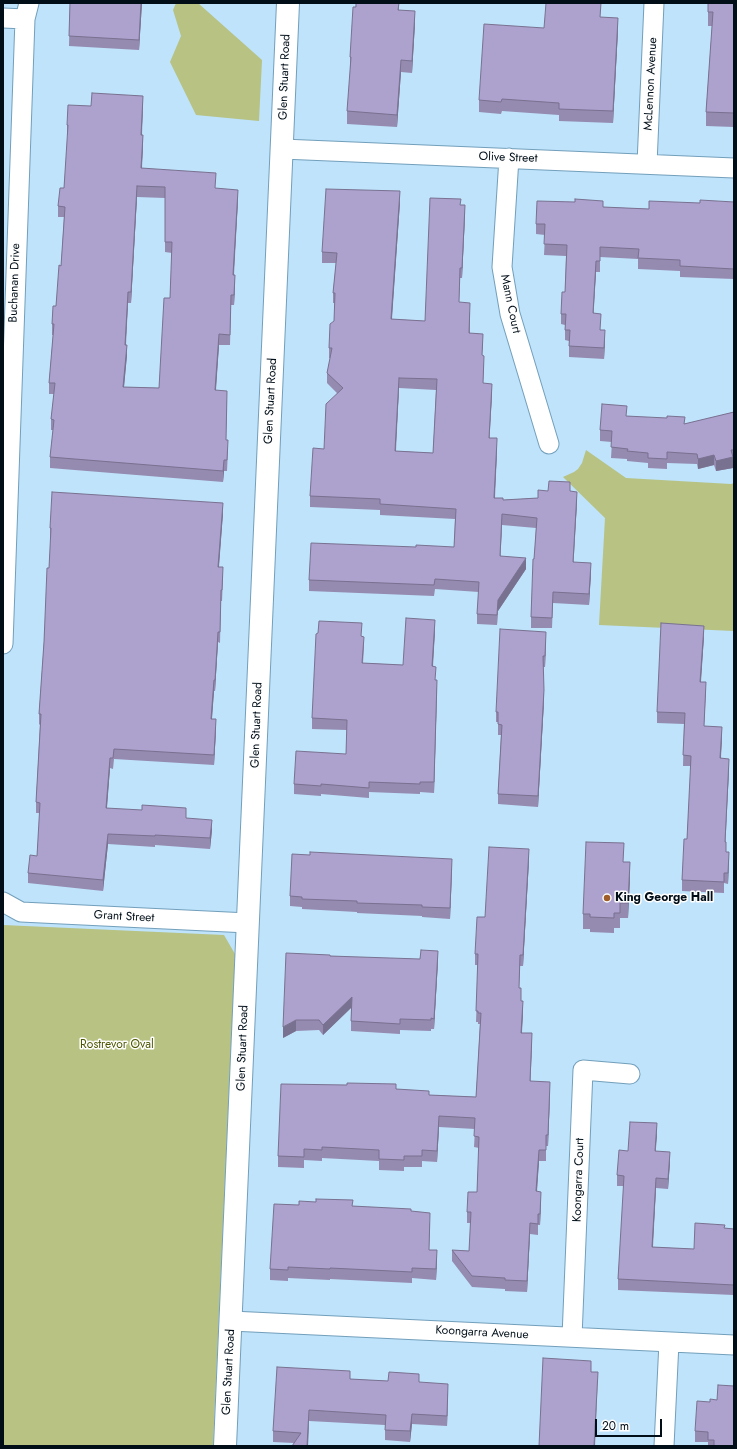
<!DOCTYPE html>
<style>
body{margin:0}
#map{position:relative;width:737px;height:1449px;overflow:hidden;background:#bee3fb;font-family:Jost,sans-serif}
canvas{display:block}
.frame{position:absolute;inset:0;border:4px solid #010e18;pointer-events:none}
.scale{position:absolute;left:595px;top:1419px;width:67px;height:18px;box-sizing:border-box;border:2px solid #010e18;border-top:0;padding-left:5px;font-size:12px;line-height:14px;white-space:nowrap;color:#010e18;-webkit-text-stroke:3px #fefefe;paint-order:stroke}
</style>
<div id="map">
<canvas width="737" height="1449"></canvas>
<div class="frame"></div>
<div class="scale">20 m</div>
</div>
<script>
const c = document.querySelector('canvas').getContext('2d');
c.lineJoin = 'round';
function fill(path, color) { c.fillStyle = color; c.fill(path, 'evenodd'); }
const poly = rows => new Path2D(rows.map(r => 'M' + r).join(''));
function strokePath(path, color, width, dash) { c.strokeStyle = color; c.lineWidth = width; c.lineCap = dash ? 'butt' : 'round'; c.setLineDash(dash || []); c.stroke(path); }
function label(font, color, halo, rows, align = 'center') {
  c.font = font + ' Jost,sans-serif'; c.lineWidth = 3; c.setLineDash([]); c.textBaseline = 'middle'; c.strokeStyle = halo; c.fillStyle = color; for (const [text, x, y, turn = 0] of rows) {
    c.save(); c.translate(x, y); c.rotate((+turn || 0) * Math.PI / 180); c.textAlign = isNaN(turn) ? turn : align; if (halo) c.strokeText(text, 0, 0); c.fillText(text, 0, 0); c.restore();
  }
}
const green = poly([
 [176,3,198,3,262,60,259,121,196,115,170,62,181,36,173,10],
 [586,450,626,478,731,484,734,483,734,631,599,625,605,518,563,477,574,472,578,469,582,463],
 [3,925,224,935,235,954,213,1446,3,1446]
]);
const street = poly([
 [3,18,25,19],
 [282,149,734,168],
 [509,158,502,267,510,314,549,444],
 [647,164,654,3],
 [3,644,25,19,29,3],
 [3,902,21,912,248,923],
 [231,1321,734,1345],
 [572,1337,583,1070,630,1074],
 [664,1446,669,1342]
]);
const secondary = poly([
 [225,1446,288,3]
]);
const wall = poly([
 [70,3,142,3,139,50,69,46],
 [356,3,399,3,399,10,415,23,412,73,401,72,397,127,347,124,347,111,351,69,350,69,350,57],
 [601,3,600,17,618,30,613,123,559,121,559,115,502,111,501,114,479,112,479,100,544,28],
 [734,3,734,127,706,126,706,112,712,26,708,26,708,12],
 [91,106,143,106,142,135,143,146,142,168,215,188,238,200,234,275,235,286,234,305,231,305,230,345,219,345,216,390,227,401,226,440,228,450,227,471,224,471,223,482,50,468,50,457,53,430,51,430,51,419,54,394,49,394,49,383,53,335,52,335,52,324,56,306,61,266,64,217,58,217,58,206,64,188,68,135,67,135,67,125],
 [137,197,165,198,165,252,172,253,170,298,159,388,124,387,127,355,126,345,128,303,131,303],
 [400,202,392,319,425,321,461,205,465,215,462,278,460,278,459,302,470,313,470,333,483,344,482,355,484,367,483,383,492,394,489,438,497,451,495,498,503,500,538,498,548,491,570,491,577,502,573,562,591,573,589,605,553,603,552,628,531,628,531,617,536,528,502,525,500,556,526,569,498,611,497,625,477,624,477,614,479,592,435,589,434,596,309,591,309,580,416,547,454,547,455,519,380,515,380,510,310,507,310,496,324,449,337,393,327,383,327,373,330,358,329,358,329,348,334,321,335,303,333,303,333,293,336,263,322,263,322,252],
 [399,388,436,390,433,453,396,451],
 [734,202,734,279,680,277,680,271,638,269,638,259,600,257,600,272,596,272,593,313,605,341,604,359,569,357,569,341,565,340,565,325,561,324,561,314,565,292,566,256,544,255,545,235,536,234,536,224,603,207,649,209,700,203],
 [734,412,734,460,733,460,733,468,716,471,714,465,698,469,697,464,667,463,667,469,648,468,648,463,627,461,627,459,611,458,612,442,600,441,600,430,627,416,685,424],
 [223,513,219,567,223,577,222,601,221,601,220,643,218,642,215,691,214,691,212,719,216,730,214,765,114,759,113,769,110,768,107,808,186,818,212,830,210,849,155,845,155,847,108,844,103,891,28,883,28,873,37,856,40,813,36,813,36,802,40,725,39,724,39,714,51,539,50,539,50,528],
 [435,630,433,667,437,690,434,793,420,792,420,794,369,792,369,798,321,794,321,796,294,794,294,784,346,754,347,730,312,729,312,718,362,636,364,647,363,663,403,665],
 [704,636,701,682,706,692,704,726,722,737,721,758,729,769,725,842,726,852,729,862,728,884,724,883,724,893,682,891,682,880,687,839,691,766,683,766,684,724,657,723,657,712],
 [546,642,545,667,543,667,544,701,538,807,498,804,498,794,501,735,498,735,498,722,496,722,496,712],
 [529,860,523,966,520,966,519,988,523,1012,522,1033,532,1044,530,1081,550,1093,548,1146,546,1146,546,1161,539,1161,537,1192,541,1203,540,1225,538,1225,538,1235,530,1234,527,1292,505,1291,505,1289,472,1287,452,1261,452,1250,469,1251,471,1223,467,1223,467,1212,477,1192,479,1148,474,1147,475,1129,439,1127,437,1162,422,1161,422,1167,404,1167,404,1171,379,1170,379,1161,322,1158,322,1161,304,1160,304,1168,278,1167,278,1156,396,1089,429,1095,476,1097,480,1024,478,1024,478,1022,476,1022,478,965,475,965,475,954,485,917],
 [624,862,630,877,628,918,620,918,620,928,614,928,614,933,590,932,590,929,583,929,583,914],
 [452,869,450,919,422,917,422,916,357,913,357,912,302,909,302,907,290,906,290,896],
 [330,956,438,961,434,1029,431,1029,431,1031,400,1030,400,1034,351,1031,351,1008,323,1035,319,1030,296,1031,283,1038],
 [657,1134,655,1151,670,1162,668,1189,656,1188,653,1247,694,1249,725,1228,734,1229,734,1295,618,1290,618,1279,624,1186,617,1186,617,1175],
 [299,1205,353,1206,411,1211,430,1223,429,1250,437,1261,436,1280,412,1278,412,1283,330,1279,330,1280,288,1278,288,1281,270,1280,270,1269],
 [350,1379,388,1381,419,1382,448,1394,447,1426,412,1424,410,1442,385,1440,385,1425,309,1421,308,1446,294,1443,273,1442,273,1431],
 [717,1400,734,1446,708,1446,708,1442,695,1442,695,1431,710,1402]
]);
const shadedWall = poly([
 [141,3,142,3,139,50,139,40],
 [415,11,415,23,412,73,412,61],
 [618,18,618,30,613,123,613,111],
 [401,60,401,72,397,127,397,115],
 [143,96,143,106,141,146,141,135],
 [143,135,143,146,141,179,141,168],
 [137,186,137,197,131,303,131,292],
 [238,190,238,200,233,285,233,275],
 [400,191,400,202,391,330,391,319],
 [465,205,465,215,462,278,462,268],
 [596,261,596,272,593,324,593,313],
 [235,275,235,286,234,305,234,295],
 [128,292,128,303,125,355,125,345],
 [605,330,605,341,604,359,604,348],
 [219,334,219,345,215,401,215,390],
 [127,345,127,355,123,397,123,387],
 [399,378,399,388,395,461,395,451],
 [492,384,492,394,489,448,489,438],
 [497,440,497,451,494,508,494,498],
 [714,455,714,465,698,469,698,459],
 [733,457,733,468,716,471,716,461],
 [224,460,224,471,223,482,223,471],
 [577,492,577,502,573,572,573,562],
 [223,503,223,513,218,577,218,567],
 [502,514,502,525,500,567,500,556],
 [526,558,526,569,498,611,497,625,498,600],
 [591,563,591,573,589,605,589,594],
 [435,620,435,630,432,677,432,666],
 [704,626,704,636,700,692,700,682],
 [218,632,218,642,215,691,215,680],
 [546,632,546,642,545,667,545,656],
 [214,680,214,691,211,730,211,719],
 [437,680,437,690,434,793,434,782],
 [544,690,544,701,538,807,538,796],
 [216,719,216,730,214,765,214,755],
 [722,727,722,737,720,769,720,758],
 [110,758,110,768,106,818,106,808],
 [729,759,729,769,725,852,725,842],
 [212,820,212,830,210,849,210,838],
 [108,834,108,844,103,891,103,880],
 [529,849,529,860,523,966,523,955],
 [729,852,729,862,728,884,728,873],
 [452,859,452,869,450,919,450,908],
 [630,862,630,877,628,918,628,903],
 [438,951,438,961,434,1029,434,1019],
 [352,997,352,1007,323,1035,323,1025],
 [523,1001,523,1012,521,1044,521,1033],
 [296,1020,296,1031,283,1038,283,1027],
 [532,1033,532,1044,530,1092,530,1081],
 [550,1082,550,1093,548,1146,548,1135],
 [439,1116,439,1127,437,1162,437,1151],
 [657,1123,657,1134,655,1162,655,1151],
 [539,1150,539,1161,536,1202,536,1191],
 [670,1152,670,1162,668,1189,668,1179],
 [656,1178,656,1188,652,1258,652,1247],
 [541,1192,541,1203,540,1225,540,1214],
 [530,1223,530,1234,527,1292,527,1281],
 [437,1250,437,1261,436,1280,436,1269],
 [598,1372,595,1446,594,1446],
 [448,1384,448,1394,447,1426,447,1416],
 [309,1410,308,1446,307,1446],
 [412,1414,412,1424,410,1442,410,1431]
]);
const building = poly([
 [70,3,141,3,139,40,69,36,70,3],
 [356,3,399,3,398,10,415,11,412,61,401,60,397,115,347,111,351,57,350,57,353,7,356,7,356,3],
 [546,3,601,3,600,17,618,18,613,111,559,109,559,103,502,99,501,102,479,100,484,24,544,28,546,3],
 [708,3,734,3,734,113,706,112,713,12,708,12,708,3],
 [92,93,143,96,141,135,143,135,141,168,216,173,215,188,238,190,233,275,235,275,234,295,231,295,230,335,219,334,215,390,227,391,226,440,228,440,227,460,224,460,223,471,50,457,54,420,51,419,55,383,49,383,54,324,52,324,53,306,56,306,59,265,61,266,65,207,58,206,60,188,64,188,68,125,67,125,68,105,91,106,92,93],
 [137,186,165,187,165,242,172,242,170,298,164,298,159,388,123,387,127,345,125,345,128,292,131,292,137,186],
 [326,189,400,191,391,319,425,321,430,198,461,199,460,205,465,205,462,268,460,268,459,302,470,303,469,333,483,334,482,355,484,356,483,383,492,384,489,438,497,438,497,440,494,498,503,498,503,500,538,498,538,490,548,491,549,481,570,482,570,491,577,492,573,562,591,563,589,594,553,592,552,618,531,617,533,559,534,559,537,518,502,514,500,556,526,558,498,600,497,615,477,614,479,582,435,579,434,585,309,580,311,543,416,547,416,545,454,547,456,509,380,504,380,499,310,496,313,448,324,449,326,404,343,388,327,373,332,348,329,348,330,324,334,321,335,293,333,293,337,253,322,252,326,189],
 [399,378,437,379,433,453,395,451,399,378],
 [575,199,603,201,603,207,649,209,649,201,700,203,700,200,734,202,734,269,680,266,680,260,638,258,639,249,600,247,600,261,596,261,593,313,601,314,600,330,605,330,604,348,569,346,570,330,565,330,566,314,561,314,562,292,565,292,567,245,544,244,545,224,536,224,537,201,575,202,575,199],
 [602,404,627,406,626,416,667,418,667,416,685,417,684,424,734,412,734,450,731,450,733,457,716,461,714,455,698,459,697,454,667,452,667,459,648,458,648,453,627,451,628,449,611,447,612,431,600,430,602,404],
 [52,492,223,503,218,567,223,567,222,590,221,590,220,632,218,632,215,680,214,680,211,719,216,719,214,755,114,749,113,758,110,758,106,808,142,810,142,805,186,808,186,818,212,820,210,838,155,835,155,836,108,834,103,880,28,873,30,855,37,856,40,803,36,802,41,714,39,714,44,642,47,568,49,568,51,528,50,528,52,492],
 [406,618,435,620,432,666,436,667,435,680,437,680,434,782,420,782,420,784,369,782,369,788,321,784,321,786,294,784,296,751,346,754,347,720,312,718,316,634,318,633,319,621,362,623,361,636,364,637,362,663,403,665,406,618],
 [661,623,704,626,700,682,706,682,704,726,722,727,720,758,729,759,725,842,726,842,726,852,729,852,728,873,724,873,724,882,682,880,684,839,687,839,691,756,683,755,685,713,657,712,661,623],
 [500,629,546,632,545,656,543,656,544,690,538,796,498,794,502,725,498,724,498,712,496,712,500,629],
 [586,842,624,843,623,862,630,862,628,903,620,903,620,913,614,913,614,918,590,917,590,914,583,914,586,842],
 [489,847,529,849,523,955,520,955,519,988,521,988,521,1001,523,1001,521,1033,532,1033,530,1081,550,1082,548,1135,546,1135,546,1150,539,1150,536,1191,541,1192,540,1214,538,1214,538,1224,530,1223,527,1281,505,1280,505,1278,472,1276,452,1250,469,1251,471,1212,467,1212,468,1192,477,1192,479,1137,474,1136,475,1118,439,1116,437,1151,422,1150,422,1156,404,1156,404,1160,379,1159,379,1150,322,1147,322,1150,304,1149,304,1157,278,1156,281,1084,347,1085,347,1083,396,1084,396,1089,429,1091,429,1095,476,1097,481,1013,478,1013,478,1011,476,1011,478,954,475,954,477,917,485,917,489,847],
 [310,852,452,859,450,908,422,907,422,905,357,903,357,901,302,899,302,897,290,896,292,854,310,855,310,852],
 [421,950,438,951,434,1019,431,1018,431,1020,400,1019,400,1024,351,1021,352,997,323,1025,319,1020,296,1020,283,1027,286,953,330,955,330,956,420,959,421,950],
 [630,1122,657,1123,655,1151,670,1152,668,1179,656,1178,652,1247,694,1249,695,1223,725,1225,724,1228,734,1229,734,1285,618,1279,624,1176,617,1175,619,1150,628,1151,630,1122],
 [316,1199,353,1200,352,1206,411,1209,411,1211,430,1213,429,1250,437,1250,436,1269,412,1268,412,1272,330,1268,330,1269,288,1267,288,1270,270,1269,274,1204,299,1205,299,1201,316,1202,316,1199],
 [543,1358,591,1361,591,1372,598,1372,594,1446,539,1446,543,1358],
 [277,1367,350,1371,350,1379,388,1381,389,1372,419,1374,419,1382,448,1384,447,1416,412,1414,410,1431,385,1430,386,1415,309,1410,307,1446,292,1446,301,1433,273,1431,277,1367],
 [718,1385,734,1386,734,1446,714,1446,714,1440,708,1440,708,1432,695,1431,697,1401,710,1402,710,1399,717,1400,718,1385]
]);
const markers = [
 [607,898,4,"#9f5e29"]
];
const streetNames = [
 ["Glen Stuart Road",285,77,-88],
 ["McLennon Avenue",651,84,-87],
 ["Olive Street",508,158,2],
 ["Buchanan Drive",15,283,-88],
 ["Mann Court",510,304,78],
 ["Glen Stuart Road",271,401,-87],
 ["Glen Stuart Road",257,725,-88],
 ["Grant Street",124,917,3],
 ["Glen Stuart Road",243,1048,-88],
 ["Koongarra Court",579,1180,-88],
 ["Koongarra Avenue",482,1333,3],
 ["Glen Stuart Road",229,1372,-87]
];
const poiNames = [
 ["King George Hall",615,898]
];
const parkNames = [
 ["Rostrevor Oval",117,1045]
];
fill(green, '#b7c283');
strokePath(street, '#729fbb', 21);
strokePath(secondary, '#729fbb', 24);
strokePath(street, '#fff', 19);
strokePath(secondary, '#fff', 22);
fill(wall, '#958ab0');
fill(shadedWall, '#797190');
fill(building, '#ada1cd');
strokePath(building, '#797190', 1);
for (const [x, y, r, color] of markers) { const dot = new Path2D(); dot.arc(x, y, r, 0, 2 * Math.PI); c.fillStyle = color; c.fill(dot); strokePath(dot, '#fefefe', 1.5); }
label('12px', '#010e18', '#fefefe', streetNames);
label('bold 12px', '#010e18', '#fefefe', poiNames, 'left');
label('12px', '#4e5701', '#fefefe', parkNames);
</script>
